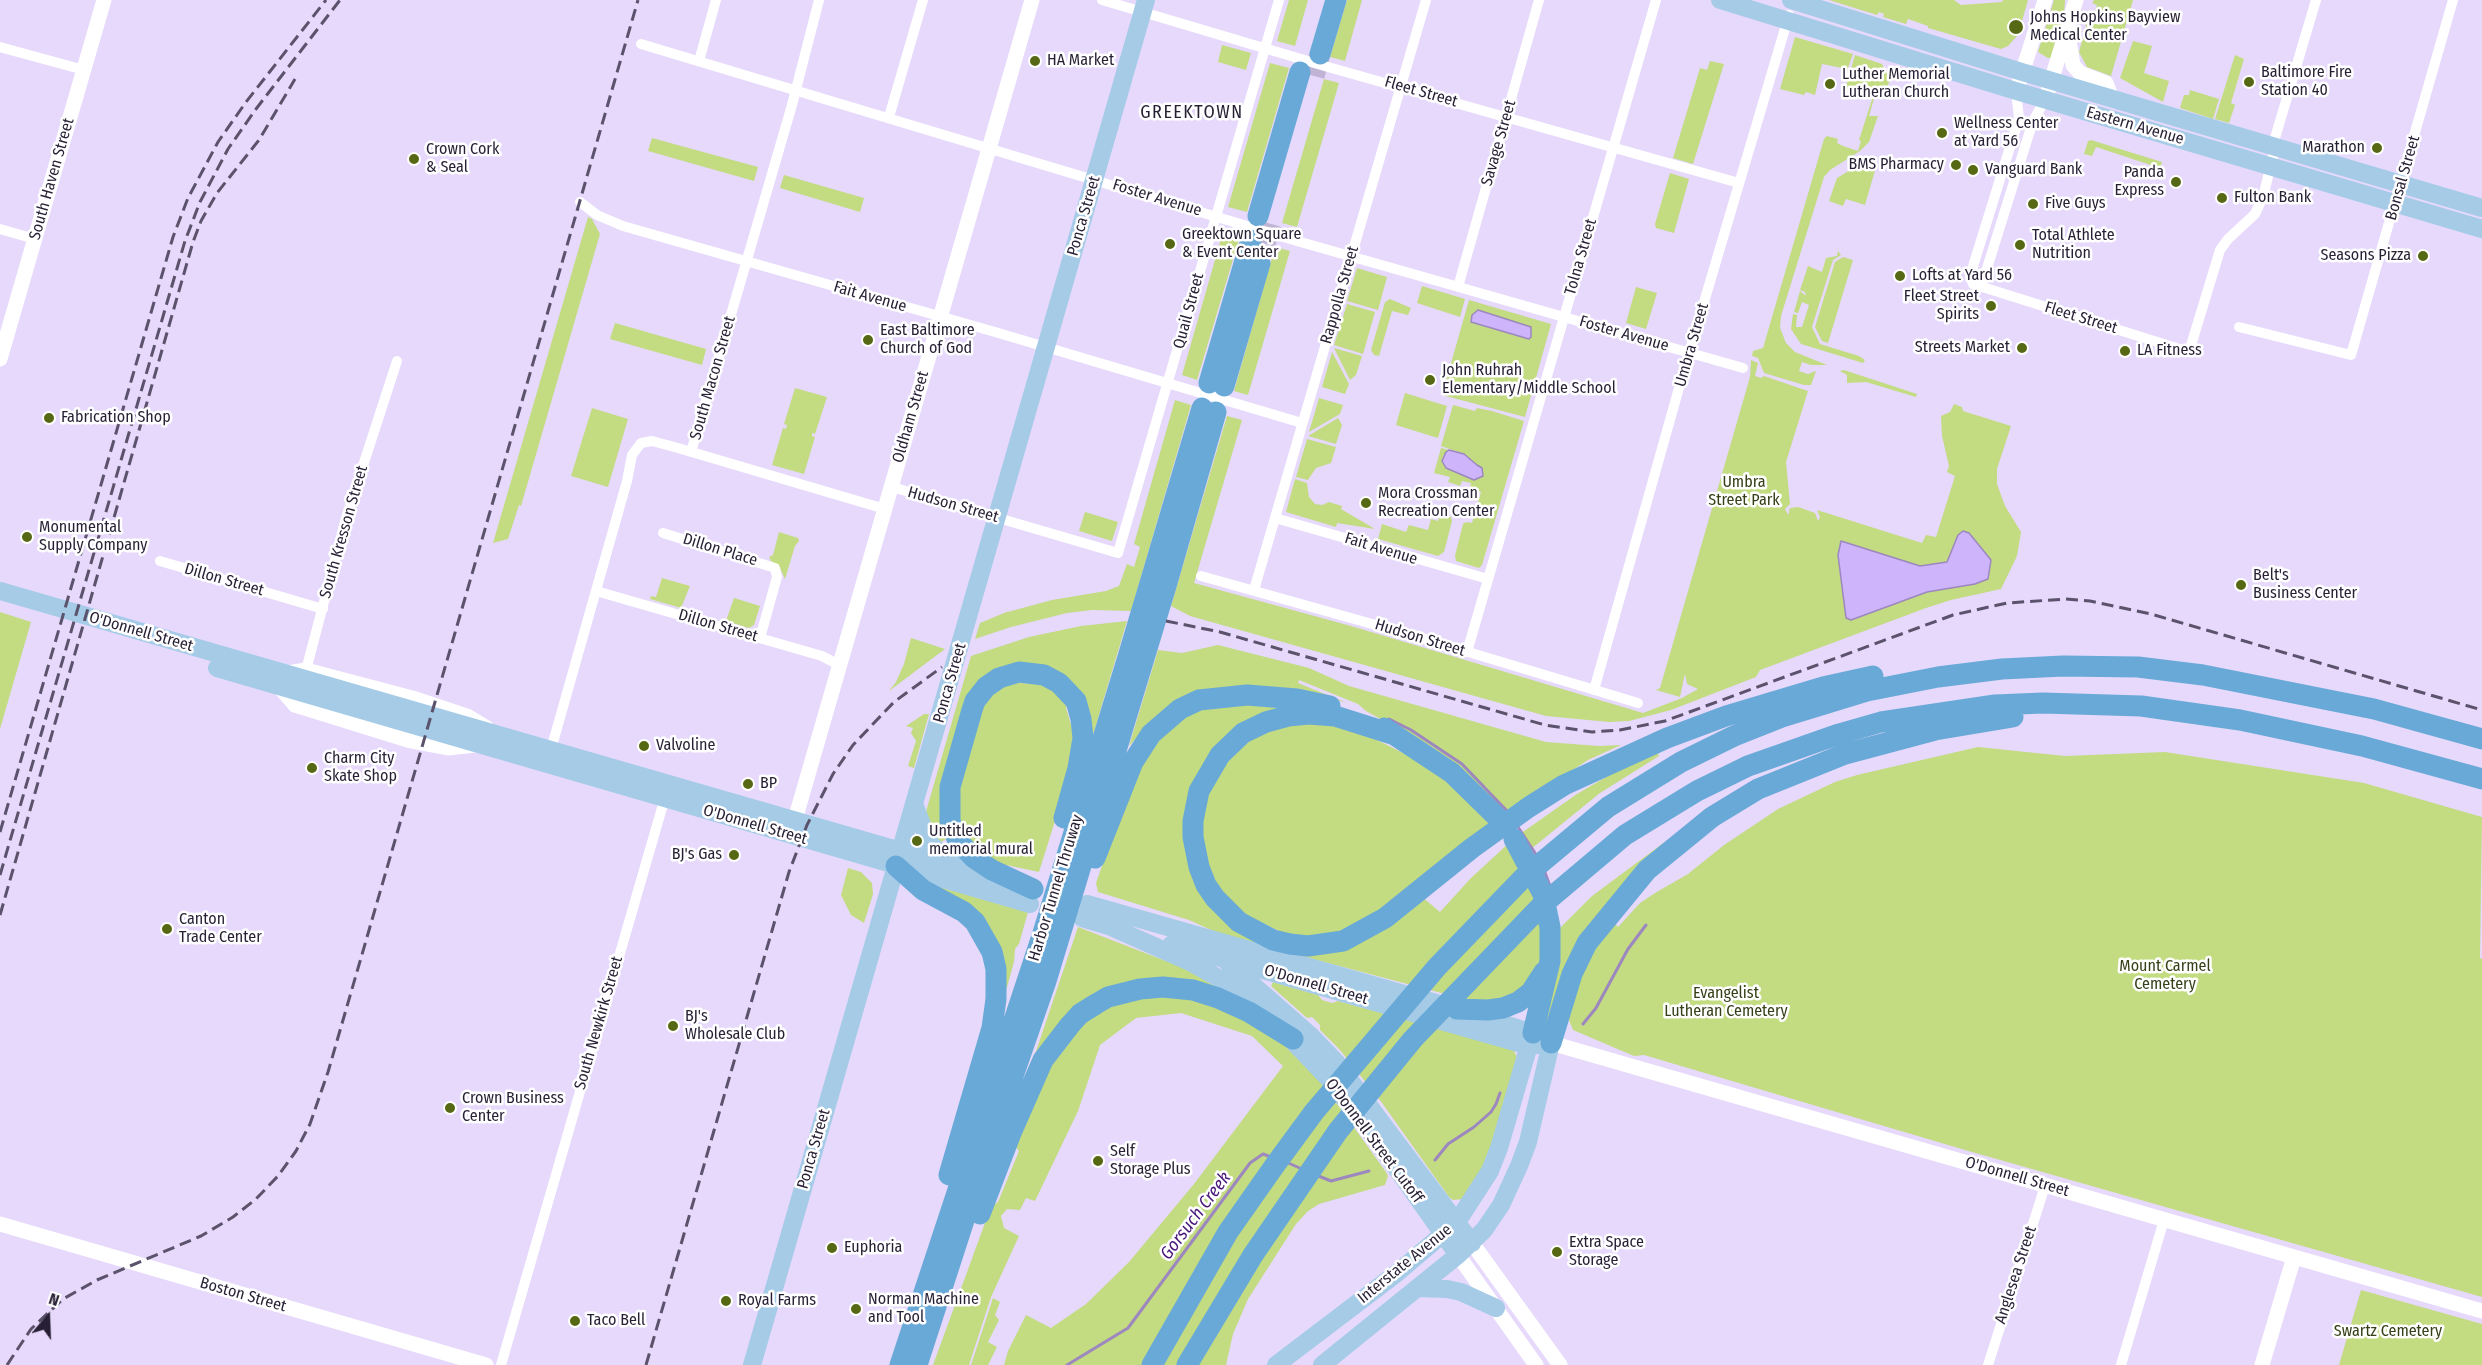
<!DOCTYPE html>
<style>
body{margin:0}
#map{position:relative;width:2482px;height:1365px;overflow:hidden;background:#e6d9fc;font-family:"Fira Sans Condensed",sans-serif}
canvas{display:block}
.north{position:absolute;left:18px;top:1287px;width:60px;height:60px;-webkit-text-stroke:4px #fff;paint-order:stroke;rotate:19deg;font-size:16px;font-weight:700;line-height:24px;text-align:center;color:#271f34}
.north::after{content:'';display:block;margin:auto;width:21px;height:27px;background:#271f34;clip-path:polygon(50% 0,100% 100%,50% 72%,0 100%)}
</style>
<div id="map">
<canvas width="2482" height="1365"></canvas>
<div class="north">N</div>
</div>
<script>
const c = document.querySelector('canvas').getContext('2d');
c.lineJoin = 'round';
function fill(path, color) { c.fillStyle = color; c.fill(path, 'evenodd'); }
const poly = rows => new Path2D(rows.map(r => 'M' + r).join(''));
function strokePath(path, color, width, dash) { c.strokeStyle = color; c.lineWidth = width; c.lineCap = dash ? 'butt' : 'round'; c.setLineDash(dash || []); c.stroke(path); }
function label(font, color, halo, rows, align = 'center') {
  c.font = font + ' "Fira Sans Condensed",sans-serif'; c.lineWidth = 5; c.setLineDash([]); c.textBaseline = 'middle'; c.strokeStyle = halo; c.fillStyle = color; for (const [text, x, y, turn = 0] of rows) {
    c.save(); c.translate(x, y); c.rotate((+turn || 0) * Math.PI / 180); c.textAlign = isNaN(turn) ? turn : align; if (halo) c.strokeText(text, 0, 0); c.fillText(text, 0, 0); c.restore();
  }
}
const green = poly([
 [1289,0,1308,0,1295,46,1277,41],
 [1347,0,1362,0,1345,61,1330,57],
 [1829,0,1954,0,1961,5,2002,2,2003,0,2028,0,2018,35,2008,46,2001,49,1928,28,1928,26,1908,19,1906,24,1883,17,1884,14,1879,12,1877,15],
 [2054,0,2065,0,2064,15,2051,58,2048,58,2038,52],
 [2094,0,2133,0,2111,76,2087,67,2079,52,2090,11,2095,11,2097,5,2092,3],
 [1795,37,1853,54,1845,76,1845,71,1842,68,1822,64,1815,95,1806,92,1804,95,1780,89],
 [2133,41,2152,46,2144,73,2169,81,2163,102,2120,78],
 [1222,45,1251,53,1246,70,1218,62],
 [1855,55,1882,64,1890,80,1886,90,1877,88,1869,116,1878,116,1869,142,1860,151,1830,170,1824,177,1781,316,1780,328,1786,343,1795,352,1827,365,1811,365,1802,362,1799,371,1808,374,1816,371,1811,385,1804,385,1764,373,1758,358,1752,356,1753,351,1763,348,1824,139,1827,136,1838,139,1837,143,1843,146,1858,151,1861,141,1859,140,1876,87,1845,90],
 [2235,55,2244,59,2231,103,2235,105,2229,123,2215,119],
 [1710,61,1724,64,1693,164,1673,158,1700,68,1707,70],
 [1270,63,1289,68,1247,212,1228,207],
 [1324,79,1339,83,1297,227,1282,223],
 [2190,90,2219,99,2213,119,2180,108,2184,95,2189,95],
 [652,138,758,167,754,181,648,151],
 [2091,140,2162,162,2160,168,2096,147,2092,156,2084,154,2088,141],
 [1860,164,1876,167,1865,205,1846,199,1843,206,1829,201,1837,178],
 [1670,173,1689,179,1674,233,1656,228,1655,224],
 [784,175,864,198,860,212,780,188],
 [588,217,592,219,600,234,521,506,519,505,508,539,493,543],
 [1223,232,1240,236,1197,380,1182,375],
 [1275,247,1290,251,1248,395,1234,391],
 [1838,251,1841,255,1833,260,1812,327,1820,344,1859,356,1865,360,1863,363,1801,344,1791,329,1793,314,1797,315,1796,327,1802,327,1809,305,1802,302,1798,313,1794,312,1800,291,1806,296,1805,292,1800,290,1808,266,1822,272,1826,258,1837,256],
 [1843,257,1853,260,1828,343,1822,341,1815,327,1835,262],
 [1357,268,1387,277,1378,310,1347,301],
 [1422,286,1465,299,1460,317,1417,303],
 [1636,287,1657,293,1646,329,1626,323],
 [1390,299,1411,308,1408,315,1392,311,1379,356,1374,355,1371,350,1385,302],
 [1469,300,1551,324,1525,417,1442,395],
 [1472,315,1531,327,1531,337,1529,339,1470,322],
 [1347,304,1375,312,1363,354,1334,345],
 [615,323,706,349,702,365,610,339],
 [1334,348,1362,356,1356,375,1350,380],
 [1332,352,1349,384,1345,394,1322,387],
 [1751,360,1758,363,1755,376,1761,378,1764,376,1808,391,1786,462,1790,504,1785,509,1788,515,1790,508,1798,507,1815,513,1818,521,1820,517,1817,510,1922,543,1926,535,1936,537,1955,476,1947,472,1949,466,1942,436,1941,416,1950,412,1954,404,1962,407,1963,411,2011,426,1997,469,1997,484,2005,506,2021,532,2017,556,2001,589,1951,600,1926,608,1760,670,1756,677,1671,710,1629,721,1609,722,1546,716,1190,616,1171,606,1227,416,1242,420,1194,583,1351,626,1643,713,1682,698,1698,689,1687,684,1685,674,1680,697,1656,690,1660,688,1750,377],
 [1844,370,1917,394,1916,397,1866,382,1847,383,1847,375,1840,371],
 [795,388,827,397,815,434,812,433,812,436,815,437,804,474,772,465,783,428,786,429,787,425,784,424],
 [1405,393,1447,406,1438,438,1396,425],
 [1319,398,1343,405,1340,414,1309,432],
 [1175,400,1191,405,1131,611,1092,610,1067,613,1011,627,975,639,980,623,1004,613,1052,600,1106,591,1119,586,1127,564,1134,567,1140,547,1134,544],
 [1453,405,1475,411,1477,408,1492,411,1524,421,1482,565,1479,568,1456,561,1455,556,1463,524,1466,522,1472,523,1481,492,1470,489,1471,483,1462,481,1460,486,1448,482,1450,477,1434,473,1441,448,1449,450,1443,456,1456,473,1477,465,1464,454,1441,446],
 [592,408,628,419,608,487,571,476],
 [1338,418,1342,425,1336,444,1308,436],
 [1307,439,1336,447,1331,463,1316,468,1308,480,1296,477],
 [1295,479,1307,483,1309,497,1315,504,1322,505,1329,502,1342,506,1341,509,1375,529,1337,523,1336,527,1286,512],
 [1085,512,1118,522,1112,541,1079,531],
 [1440,514,1451,517,1452,521,1444,552,1438,556,1378,539,1382,524,1406,532,1409,525,1428,530,1431,519,1438,521],
 [779,532,798,538,799,541,795,546,785,579,780,568,771,561,769,557,773,555],
 [662,578,690,586,681,608,650,599,651,596,656,597],
 [734,598,760,606,754,625,749,628,726,621],
 [0,612,31,622,0,729],
 [1127,621,1076,792,1088,747,1054,674,979,688,948,838,941,842,936,838,926,813,927,808,971,656,1029,637,1081,626],
 [911,638,945,649,889,691,896,682,904,664],
 [1218,645,1309,668,1349,686,1546,742,1599,746,1621,745,1588,760,1504,815,1456,767,1433,748,1366,711,1358,704,1299,680,1298,683,1347,703,1322,696,1160,713,1129,746,1158,650,1182,653],
 [1011,682,1047,685,1068,704,1066,708,1072,728,1074,742,1065,789,1039,872,992,862,959,829,954,809,977,713,990,694],
 [1226,702,1301,710,1203,769,1197,880,1295,952,1421,896,1440,912,1471,878,1509,843,1520,859,1540,916,1543,956,1531,982,1503,1001,1468,1000,1222,935,1189,920,1098,892,1096,883,1136,769,1173,720],
 [924,714,929,714,914,768,908,766,916,741,911,733,913,728,906,726],
 [1308,720,1363,733,1419,761,1446,780,1493,823,1381,913,1333,935,1310,937,1287,935,1238,911,1208,875,1199,818,1214,773,1259,732],
 [1978,747,2065,756,2165,752,2364,783,2482,817,2480,958,2482,959,2482,1297,1965,1150,1644,1055,1634,1056,1573,1030,1566,1013,1586,958,1614,923,1618,927,1640,903,1655,893,1688,874,1724,845,1778,809,1835,782,1857,775],
 [1658,753,1659,756,1600,793,1531,849,1520,834,1577,794,1620,769],
 [1666,841,1630,876,1596,917,1547,1023,1541,1021,1558,930,1592,896],
 [848,868,861,872,872,883,873,894,864,923,851,915,841,895],
 [936,886,1028,912,1019,944,1015,949,1014,962,1004,998,1002,962],
 [1078,927,1184,968,1225,992,1114,987,1029,1072],
 [1273,982,1318,995,1322,1000,1332,1003,1338,1001,1513,1049,1517,1057,1495,1137,1482,1168,1463,1199,1453,1200,1449,1197,1382,1103,1340,1050,1320,1030,1320,1025,1312,1017,1307,1018,1271,986],
 [1168,991,1262,1023,1320,1080,1386,1172,1388,1176,1385,1185,1319,1204,1308,1211,1296,1224,1248,1299,1233,1334,1226,1365,1004,1365,1008,1351,1026,1315,1051,1328,1086,1304,1129,1262,1194,1184,1283,1066,1252,1036,1181,1013,1136,1018,1100,1045,1078,1111,1035,1201,1026,1198,1020,1210,1007,1209,1001,1216,1004,1228,1019,1236,991,1297,969,1365,933,1365,989,1212,992,1206,998,1202,1019,1151,1014,1145,1041,1073,1096,1008],
 [2361,1290,2482,1324,2482,1365,2339,1365],
 [993,1298,1000,1302,995,1315,999,1320,988,1342,997,1347,988,1365,971,1365]
]);
const water = poly([
 [1478,310,1531,327,1531,337,1529,339,1471,322,1472,315,1478,310],
 [1449,450,1464,454,1477,465,1482,468,1483,476,1474,480,1446,468,1442,461,1446,452,1449,450],
 [1963,531,1969,533,1991,560,1988,579,1975,584,1927,592,1851,620,1846,618,1838,555,1841,541,1920,566,1947,562,1958,535,1963,531]
]);
const stream = poly([
 [1389,719,1411,730,1462,764,1507,811],
 [1516,824,1537,856],
 [1544,870,1550,886],
 [1583,1024,1596,1008,1628,949,1646,925],
 [1435,1160,1448,1144,1474,1127,1491,1112,1496,1104,1500,1093],
 [1286,1162,1302,1169],
 [1316,1175,1331,1181,1369,1171],
 [1067,1365,1128,1328,1250,1163,1263,1154,1271,1157]
]);
const highwayTunnel = poly([
 [1314,76,1320,54],
 [1265,244,1272,220]
]);
const street = poly([
 [1102,0,1328,67,1739,183],
 [641,44,1297,241,1743,368],
 [0,47,84,70],
 [699,61,716,0],
 [889,117,923,0],
 [580,202,597,215,623,226,995,332,1302,423],
 [0,229,35,239],
 [1973,284,2189,352,2220,250,2228,239,2255,214,2263,197,2275,148,2275,138,2316,0],
 [1973,284,1983,281,2033,121,2045,100],
 [1973,284,1970,276,2019,118,2016,91],
 [1458,287,1539,0],
 [2239,327,2351,355,2453,0],
 [691,452,792,105,819,0],
 [892,487,1118,553,1279,0],
 [1275,518,1488,579],
 [663,533,775,568,777,577,760,638],
 [160,561,323,609],
 [1201,576,1415,636,1638,703],
 [1254,590,1426,0],
 [596,591,822,656,839,665],
 [1467,652,1656,0],
 [305,674,346,518,397,361],
 [1594,690,1686,363,1789,15],
 [550,753,627,481,632,455,641,443,652,441,678,448,885,509],
 [501,1365,666,794],
 [1988,1365,2045,1186],
 [2121,1365,2164,1220]
]);
const secondary = poly([
 [2068,34,2073,65,2080,73,2106,83,2112,99],
 [2019,83,2045,0],
 [2048,91,2076,0],
 [0,359,104,0],
 [287,673,306,670,416,699,467,716,487,728],
 [276,683,295,705,411,741,448,748,475,745],
 [792,830,1032,0],
 [1551,1043,2482,1311],
 [0,1224,486,1365],
 [1472,1243,1560,1365],
 [1458,1255,1536,1365],
 [2262,1365,2294,1257]
]);
const primary = poly([
 [1720,0,2016,91,2482,229],
 [1791,0,2022,72,2482,208],
 [0,591,1001,880],
 [217,668,1030,904],
 [914,804,929,842,942,855,954,862],
 [1087,904,1457,1009,1533,1033,1544,1039],
 [1082,918,1119,929],
 [1109,926,1190,962,1229,984,1260,1007,1329,1079,1366,1125,1458,1255],
 [1172,944,1529,1046,1551,1043],
 [1228,963,1311,1036,1336,1062,1472,1243],
 [1417,1288,1447,1289,1461,1292,1496,1308],
 [752,1365,1146,0],
 [1276,1365,1397,1273,1457,1222,1490,1171,1499,1148,1532,1035],
 [1322,1365,1458,1255,1484,1230,1501,1205,1519,1166,1528,1142,1551,1043]
]);
const highway = poly([
 [1320,54,1336,0],
 [1258,216,1300,72],
 [1209,383,1251,240],
 [1224,386,1260,263],
 [1384,728,1452,773,1499,819],
 [1395,735,1335,716,1309,714,1288,716,1266,722,1243,733,1220,755,1199,791,1193,821,1193,837,1199,867,1206,885,1215,898,1239,922,1273,940,1290,944,1308,946,1343,941,1385,918,1472,848,1529,807,1564,785,1667,738,1726,716,1823,687,1873,676],
 [1514,839,1543,894,1550,927,1550,961,1533,1033],
 [1095,858,1133,762,1151,734,1180,709,1199,700,1247,695,1297,699,1330,706],
 [896,866,923,890,964,912,975,922,992,952,996,969,996,999,992,1028,949,1175],
 [1033,889,992,870,974,858,958,841,950,821,950,787,972,710,975,701,986,687,999,678,1019,672,1044,675,1059,683,1076,701,1081,719,1083,738,1078,768,1064,818],
 [1457,1009,1488,1010,1503,1008,1518,1002,1531,992,1544,972],
 [1551,1043,1572,974,1587,943,1647,870,1712,817,1758,789,1845,754,1935,730,2013,717],
 [980,1214,1011,1133,1043,1060,1070,1025,1080,1014,1096,1004,1108,997,1140,989,1163,987,1193,990,1218,998,1249,1012,1293,1039],
 [900,1365,1043,933,1128,657,1202,408],
 [917,1365,980,1171,1046,981,1166,586,1216,412],
 [1152,1365,1228,1232,1275,1165,1314,1112,1437,967,1523,878,1608,807,1681,762,1734,736,1782,717,1867,691,1938,677,2002,669,2063,666,2138,667,2203,675,2374,709,2482,739],
 [1187,1365,1253,1255,1338,1131,1413,1039,1542,905,1625,835,1697,791,1748,766,1839,734,1881,722,1995,705,2043,703,2141,706,2240,720,2362,746,2482,779]
]);
const rail = poly([
 [1166,621,1220,632,1545,725,1592,732,1620,730,1665,721,1953,615,2007,603,2066,599,2090,601,2151,614,2482,710],
 [0,832,173,237,188,198,218,142,246,102,326,0],
 [0,875,185,241,200,202,228,149,256,109,340,0],
 [0,915,193,242,201,221,217,193,259,140,295,79],
 [7,1365,31,1329,63,1299,97,1280,201,1236,233,1217,256,1199,278,1176,296,1151,310,1124,328,1072,638,0],
 [646,1365,789,872,807,825,833,774,853,745,894,702,942,667]
]);
const markers = [
 [2016,27,8,"#566813"],
 [1035,61,6,"#566813"],
 [2249,82,6,"#566813"],
 [1830,84,6,"#566813"],
 [1942,133,6,"#566813"],
 [2377,148,6,"#566813"],
 [414,159,6,"#566813"],
 [1956,165,6,"#566813"],
 [1973,170,6,"#566813"],
 [2176,182,6,"#566813"],
 [2222,198,6,"#566813"],
 [2033,204,6,"#566813"],
 [1170,244,6,"#566813"],
 [2020,245,6,"#566813"],
 [2423,256,6,"#566813"],
 [1900,276,6,"#566813"],
 [1991,306,6,"#566813"],
 [868,340,6,"#566813"],
 [2022,348,6,"#566813"],
 [2125,351,6,"#566813"],
 [1430,380,6,"#566813"],
 [49,418,6,"#566813"],
 [1366,503,6,"#566813"],
 [27,537,6,"#566813"],
 [2241,585,6,"#566813"],
 [644,746,6,"#566813"],
 [312,768,6,"#566813"],
 [748,784,6,"#566813"],
 [917,841,6,"#566813"],
 [734,855,6,"#566813"],
 [167,929,6,"#566813"],
 [673,1026,6,"#566813"],
 [450,1108,6,"#566813"],
 [1098,1161,6,"#566813"],
 [832,1248,6,"#566813"],
 [1557,1252,6,"#566813"],
 [726,1301,6,"#566813"],
 [856,1309,6,"#566813"],
 [575,1321,6,"#566813"]
];
const poiNames = [
 ["Johns Hopkins Bayview",2030,18],
 ["Medical Center",2030,36],
 ["HA Market",1047,61],
 ["Baltimore Fire",2261,73],
 ["Station 40",2261,91],
 ["Luther Memorial",1842,75],
 ["Lutheran Church",1842,93],
 ["Wellness Center",1954,124],
 ["at Yard 56",1954,142],
 ["Marathon",2365,148,"right"],
 ["Crown Cork",426,150],
 ["& Seal",426,168],
 ["BMS Pharmacy",1944,165,"right"],
 ["Vanguard Bank",1985,170],
 ["Panda",2164,173,"right"],
 ["Express",2164,191,"right"],
 ["Fulton Bank",2234,198],
 ["Five Guys",2045,204],
 ["Greektown Square",1182,235],
 ["& Event Center",1182,253],
 ["Total Athlete",2032,236],
 ["Nutrition",2032,254],
 ["Seasons Pizza",2411,256,"right"],
 ["Lofts at Yard 56",1912,276],
 ["Fleet Street",1979,297,"right"],
 ["Spirits",1979,315,"right"],
 ["East Baltimore",880,331],
 ["Church of God",880,349],
 ["Streets Market",2010,348,"right"],
 ["LA Fitness",2137,351],
 ["John Ruhrah",1442,371],
 ["Elementary/Middle School",1442,389],
 ["Fabrication Shop",61,418],
 ["Mora Crossman",1378,494],
 ["Recreation Center",1378,512],
 ["Monumental",39,528],
 ["Supply Company",39,546],
 ["Belt's",2253,576],
 ["Business Center",2253,594],
 ["Valvoline",656,746],
 ["Charm City",324,759],
 ["Skate Shop",324,777],
 ["BP",760,784],
 ["Untitled",929,832],
 ["memorial mural",929,850],
 ["BJ's Gas",722,855,"right"],
 ["Canton",179,920],
 ["Trade Center",179,938],
 ["BJ's",685,1017],
 ["Wholesale Club",685,1035],
 ["Crown Business",462,1099],
 ["Center",462,1117],
 ["Self",1110,1152],
 ["Storage Plus",1110,1170],
 ["Extra Space",1569,1243],
 ["Storage",1569,1261],
 ["Euphoria",844,1248],
 ["Norman Machine",868,1300],
 ["and Tool",868,1318],
 ["Royal Farms",738,1301],
 ["Taco Bell",587,1321]
];
const streetNames = [
 ["Fleet Street",1421,92,16],
 ["Eastern Avenue",2135,126,16],
 ["Savage Street",1499,143,-74],
 ["Bonsal Street",2403,178,-74],
 ["South Haven Street",52,179,-74],
 ["Foster Avenue",1157,198,17],
 ["Ponca Street",1084,216,-74],
 ["Tolna Street",1581,257,-74],
 ["Rappolla Street",1340,295,-74],
 ["Fait Avenue",870,297,16],
 ["Quail Street",1189,311,-75],
 ["Fleet Street",2081,318,17],
 ["Foster Avenue",1624,334,16],
 ["Umbra Street",1692,345,-74],
 ["South Macon Street",713,378,-74],
 ["Oldham Street",911,417,-74],
 ["Hudson Street",953,505,16],
 ["South Kresson Street",344,532,-74],
 ["Fait Avenue",1381,549,17],
 ["Dillon Place",720,550,17],
 ["Dillon Street",224,580,16],
 ["Dillon Street",718,626,16],
 ["O'Donnell Street",141,632,16],
 ["Hudson Street",1420,638,17],
 ["Ponca Street",950,683,-74],
 ["O'Donnell Street",755,825,16],
 ["Harbor Tunnel Thruway",1056,888,-73],
 ["O'Donnell Street",1316,985,16],
 ["South Newkirk Street",599,1023,-74],
 ["O'Donnell Street Cutoff",1374,1141,53],
 ["Ponca Street",814,1149,-74],
 ["O'Donnell Street",2017,1177,16],
 ["Interstate Avenue",1405,1264,-39],
 ["Anglesea Street",2016,1275,-72],
 ["Boston Street",243,1295,16]
];
const parkNames = [
 ["Umbra",1744,483],
 ["Street Park",1744,501],
 ["Mount Carmel",2165,967],
 ["Cemetery",2165,985],
 ["Evangelist",1726,994],
 ["Lutheran Cemetery",1726,1012],
 ["Swartz Cemetery",2388,1332]
];
const neighbourhoodNames = [
 ["GREEKTOWN",1192,113]
];
const waterNames = [
 ["Gorsuch Creek",1196,1216,-53]
];
fill(green, '#c3db81');
fill(water, '#ceb4fa');
strokePath(water, '#9c87bf', 1.5);
strokePath(stream, '#9c87bf', 3);
strokePath(highwayTunnel, '#c0b4d4', 21, [21, 10]);
strokePath(street, '#fff', 10);
strokePath(secondary, '#fff', 15);
strokePath(primary, '#a5cbe7', 18);
strokePath(highway, '#69a9d7', 21);
strokePath(rail, '#5b526b', 3, [12, 6]);
for (const [x, y, r, color] of markers) { const dot = new Path2D(); dot.arc(x, y, r, 0, 2 * Math.PI); c.fillStyle = color; c.fill(dot); strokePath(dot, '#fff', 2); }
label('16px', '#271f34', '#fff', poiNames, 'left');
label('16px', '#271f34', '#fff', streetNames);
label('16px', '#364018', '#fff', parkNames);
c.letterSpacing = '1.5px';
label('18px', '#271f34', '#fff', neighbourhoodNames);
c.letterSpacing = '0px';
label('italic 18px', '#4a177b', '#fff', waterNames);
</script>
